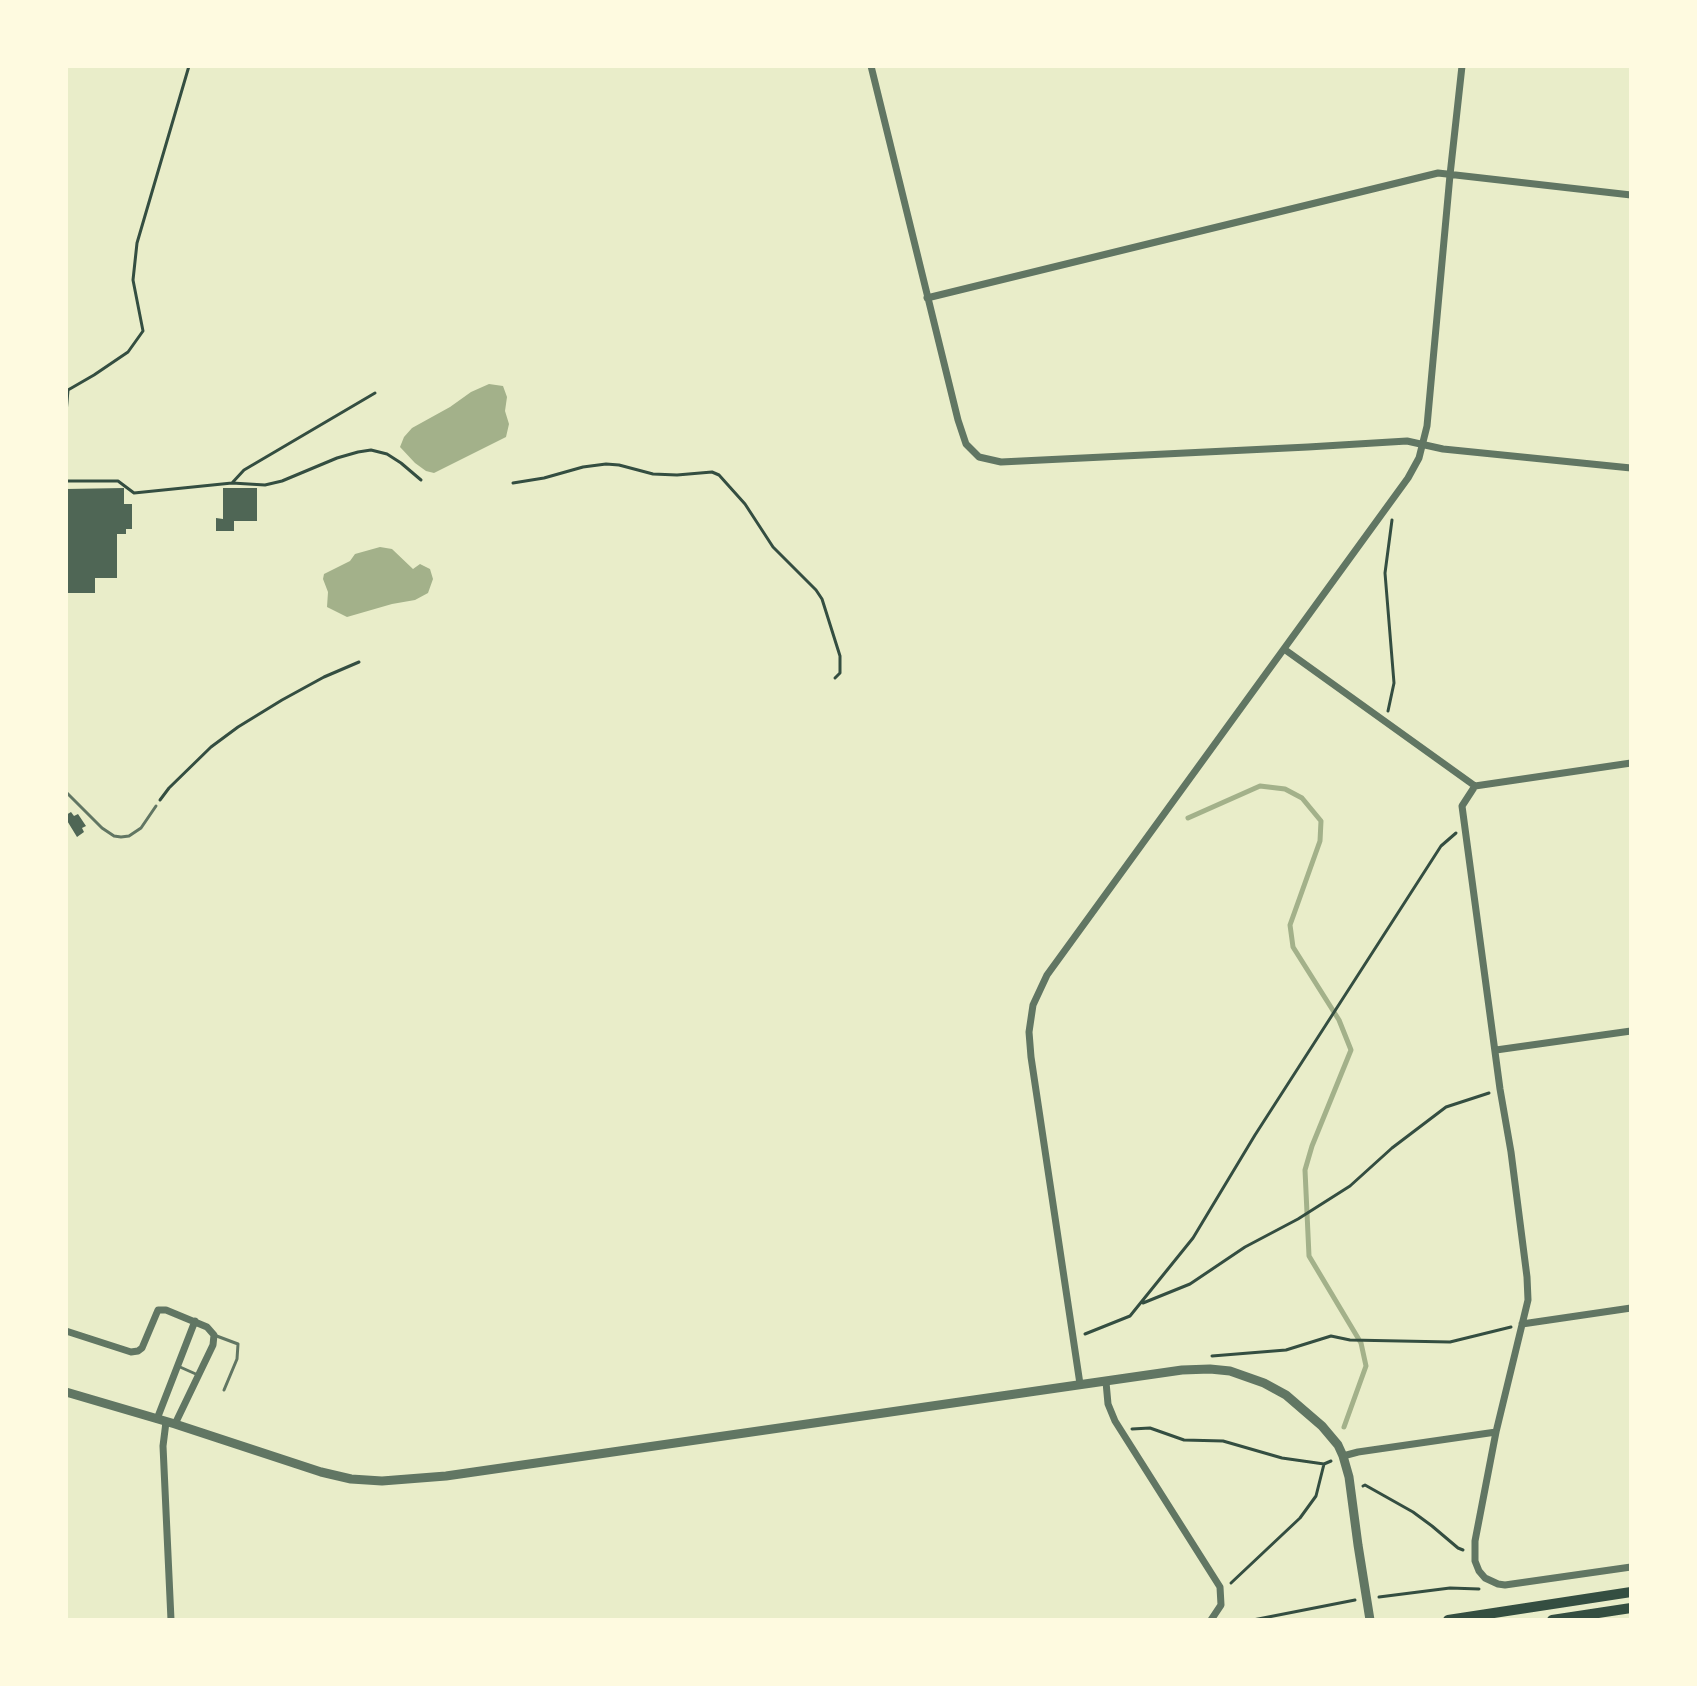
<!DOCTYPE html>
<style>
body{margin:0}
#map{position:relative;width:1697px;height:1686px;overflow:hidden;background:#e9edc9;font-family:Quicksand,sans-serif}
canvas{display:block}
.frame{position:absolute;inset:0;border:68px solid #fefae0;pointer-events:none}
</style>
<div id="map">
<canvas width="1697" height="1686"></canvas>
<div class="frame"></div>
</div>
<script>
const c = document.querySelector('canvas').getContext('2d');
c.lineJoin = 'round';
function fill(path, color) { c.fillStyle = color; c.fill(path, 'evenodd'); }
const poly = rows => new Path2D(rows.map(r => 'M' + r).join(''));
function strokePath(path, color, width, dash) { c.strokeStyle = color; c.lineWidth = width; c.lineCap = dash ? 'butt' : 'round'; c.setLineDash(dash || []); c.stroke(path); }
const water = poly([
 [489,384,503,386,507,397,505,411,509,424,506,437,434,473,426,471,415,463,400,447,404,437,412,428,450,407,471,392],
 [380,547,392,549,413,569,420,564,430,569,433,579,428,593,415,600,392,604,347,617,327,607,328,592,323,579,324,574,350,561,355,554]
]);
const stream = poly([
 [1188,818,1260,786,1285,789,1302,798,1321,821,1320,841,1290,925,1293,947,1339,1020,1351,1050,1312,1146,1305,1170,1309,1256,1361,1343,1366,1366,1344,1427]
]);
const building = poly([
 [124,488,124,504,132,504,132,529,126,529,126,534,117,534,117,578,95,578,95,593,66,593,66,489],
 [223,488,257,488,257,521,234,521,234,531,216,531,216,518,223,519],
 [71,812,74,816,78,814,86,826,82,828,84,832,77,837,66,819,66,815]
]);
const path = poly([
 [66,413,68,390,94,375,128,352,143,331,133,280,137,243,189,66],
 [66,481,118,481,134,493,232,483,265,485,282,481,337,458,358,452,371,450,387,454,401,463,421,480],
 [232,483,244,470,375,393],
 [513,483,544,478,583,467,606,464,619,465,653,474,677,475,712,472,719,475,745,504,773,547,816,590,822,599,840,656,840,673,835,678],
 [1388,711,1394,683,1385,573,1392,520],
 [160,800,169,788,211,747,238,727,282,700,324,677,359,662],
 [1143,1303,1190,1284,1245,1247,1298,1219,1350,1186,1392,1148,1446,1107,1489,1093],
 [1085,1334,1130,1316,1193,1238,1255,1135,1441,846,1456,833],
 [1212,1356,1286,1350,1331,1336,1350,1340,1450,1342,1511,1327],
 [1132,1429,1150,1428,1184,1440,1223,1441,1282,1458,1324,1464,1331,1461],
 [1363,1486,1365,1485,1413,1512,1432,1526,1458,1548,1463,1550],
 [1231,1583,1300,1518,1316,1496,1324,1464],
 [1379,1597,1450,1588,1479,1589],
 [1253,1620,1355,1600]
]);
const service = poly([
 [66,792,102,828,114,836,121,837,129,836,141,828,156,806],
 [214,1335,238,1344,237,1359,224,1390],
 [180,1367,198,1375]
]);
const minor = poly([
 [871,66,958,420,966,444,979,457,1001,462,1308,447,1407,441,1443,449,1631,468],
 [927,298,1438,173,1631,195],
 [1284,649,1475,786],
 [1475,786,1462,806,1500,1089,1511,1152,1527,1277,1528,1300,1496,1432,1475,1541,1475,1561,1479,1571,1485,1578,1498,1584,1505,1585,1631,1567],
 [1475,786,1631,763],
 [1496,1050,1631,1031],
 [1522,1324,1631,1308],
 [66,1331,131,1352,138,1351,142,1348,158,1310,166,1310,207,1327,214,1335,213,1345,175,1424],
 [1106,1382,1108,1404,1115,1421,1220,1587,1221,1605,1211,1620],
 [1080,1384,1031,1057,1029,1032,1033,1005,1047,975,1408,478,1419,458,1427,426,1450,175,1462,66],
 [157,1419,195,1321],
 [166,1422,163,1446,171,1620],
 [1343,1456,1358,1452,1496,1432]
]);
const tertiary = poly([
 [66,1392,175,1424,321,1472,351,1479,382,1481,446,1476,1182,1370,1210,1369,1230,1371,1264,1383,1286,1395,1322,1426,1338,1445,1343,1456,1349,1477,1358,1545,1370,1620]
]);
const secondary = poly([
 [1448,1620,1631,1592],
 [1552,1620,1631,1608]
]);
fill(water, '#a3b18a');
strokePath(stream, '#a3b18a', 5);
fill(building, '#4f6655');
strokePath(path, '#344e41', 3);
strokePath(service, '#617663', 3);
strokePath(minor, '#617663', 7);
strokePath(tertiary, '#617663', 9);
strokePath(secondary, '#344e41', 10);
</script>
